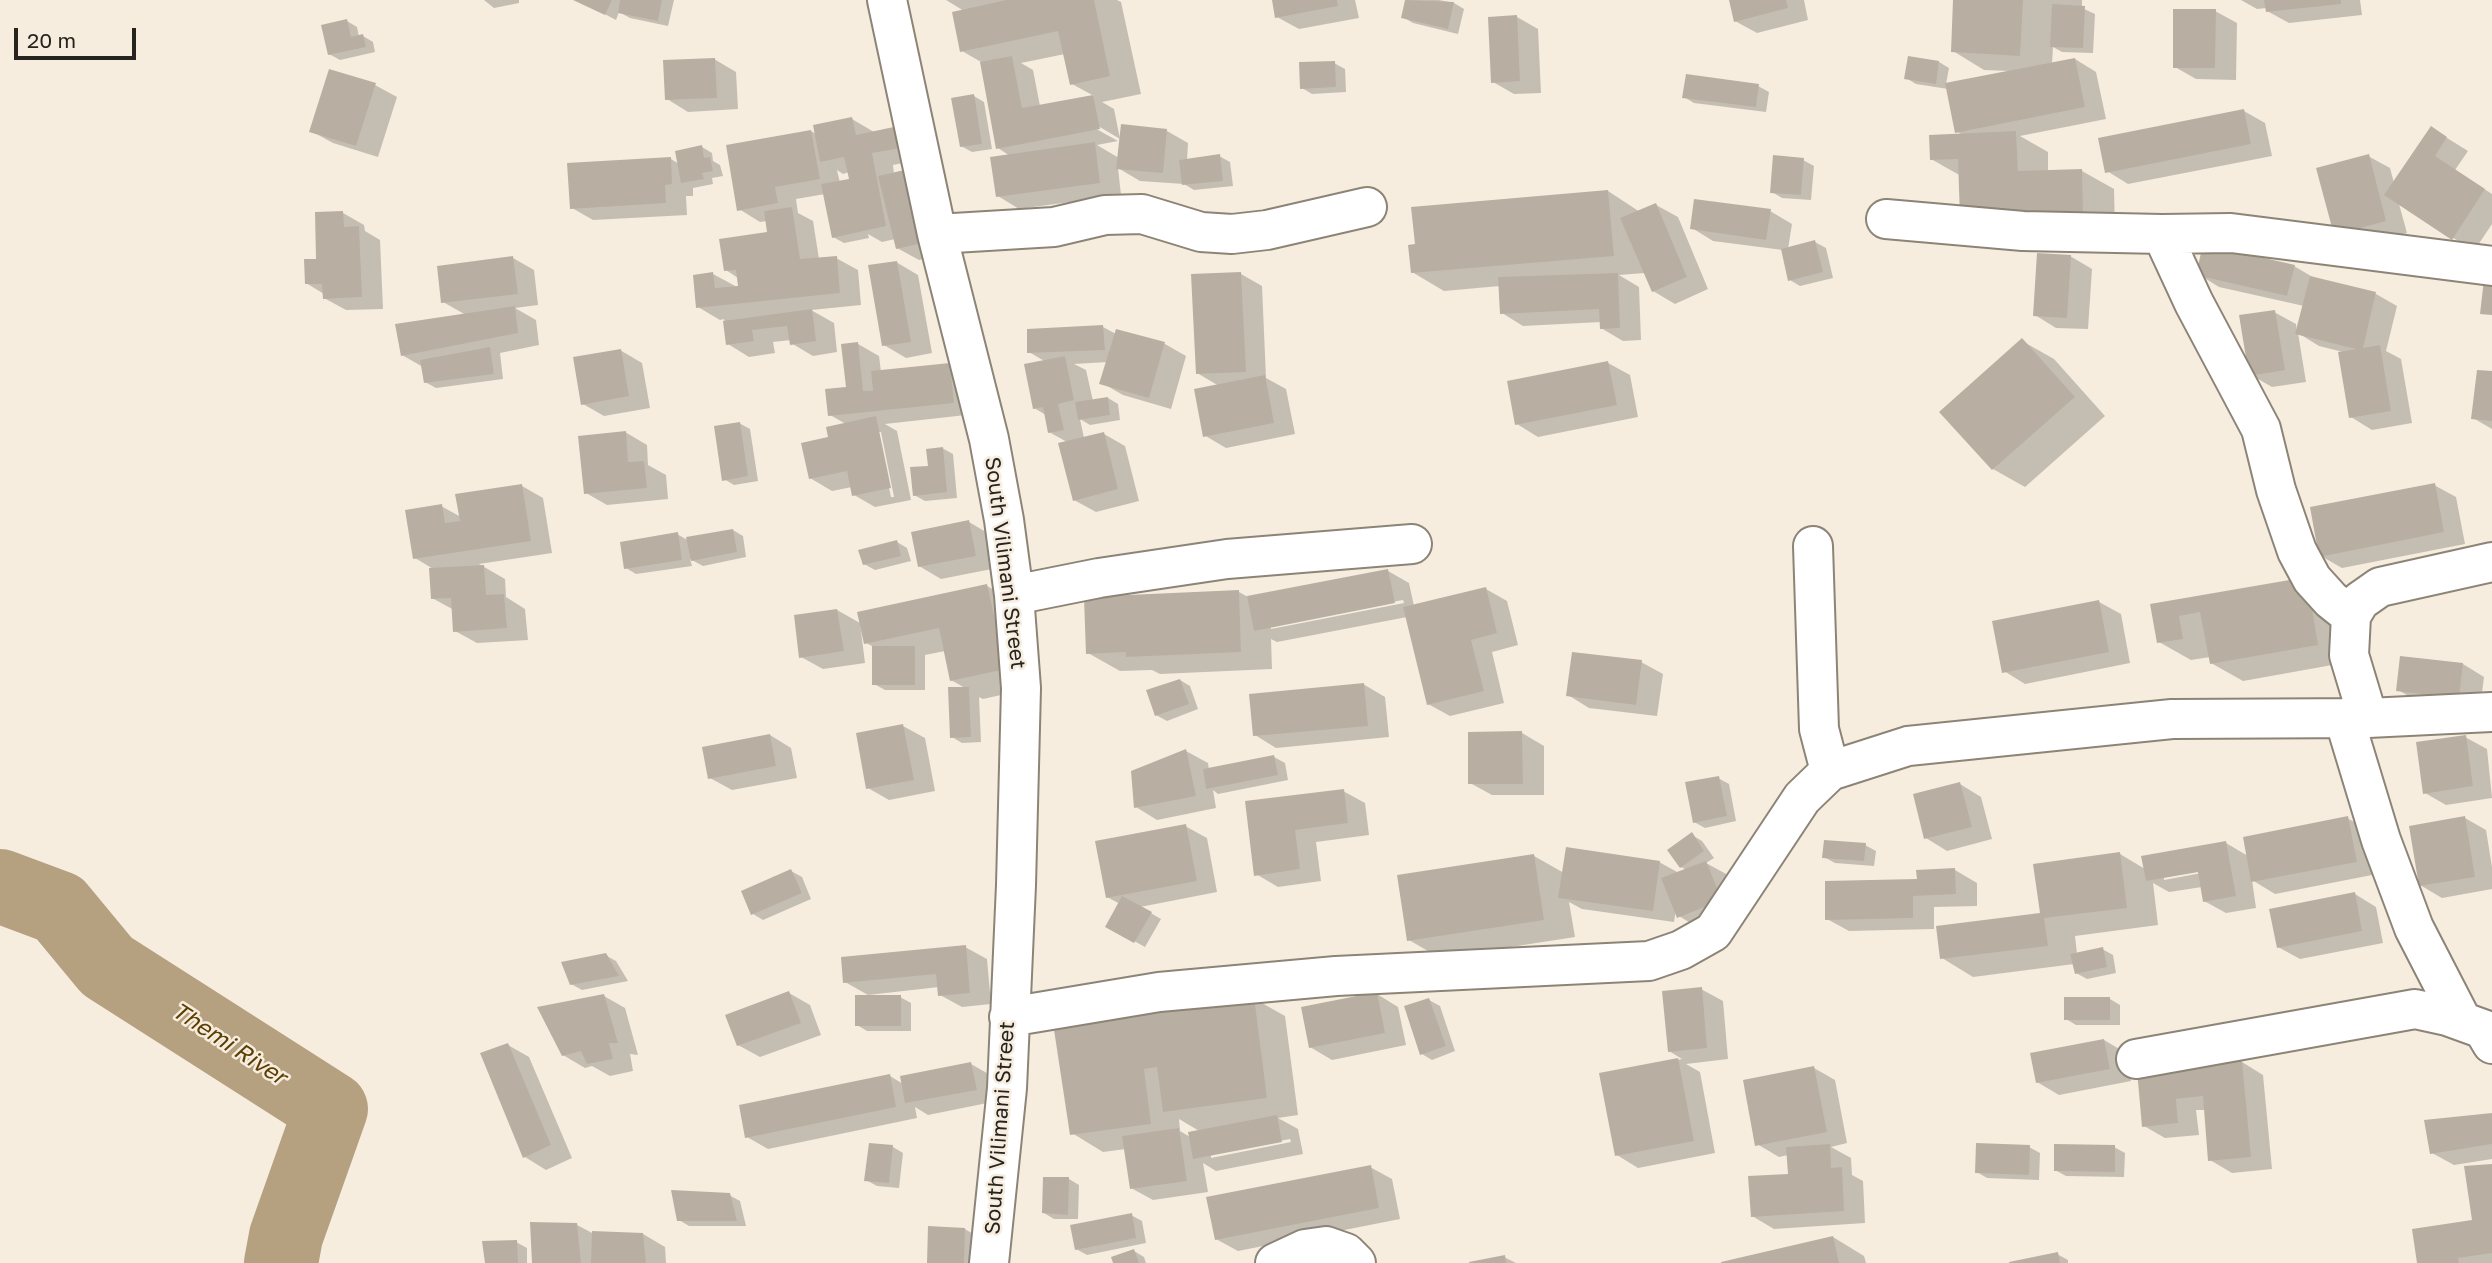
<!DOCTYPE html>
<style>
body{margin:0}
#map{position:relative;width:2492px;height:1263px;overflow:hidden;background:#f6eddf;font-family:"Golos Text",sans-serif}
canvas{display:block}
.scale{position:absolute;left:14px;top:28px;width:122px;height:32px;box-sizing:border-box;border:4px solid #27231e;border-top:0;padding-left:9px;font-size:21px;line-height:24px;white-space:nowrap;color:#27231e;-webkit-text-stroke:5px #f6eddf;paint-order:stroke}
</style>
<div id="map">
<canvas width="2492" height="1263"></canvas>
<div class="scale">20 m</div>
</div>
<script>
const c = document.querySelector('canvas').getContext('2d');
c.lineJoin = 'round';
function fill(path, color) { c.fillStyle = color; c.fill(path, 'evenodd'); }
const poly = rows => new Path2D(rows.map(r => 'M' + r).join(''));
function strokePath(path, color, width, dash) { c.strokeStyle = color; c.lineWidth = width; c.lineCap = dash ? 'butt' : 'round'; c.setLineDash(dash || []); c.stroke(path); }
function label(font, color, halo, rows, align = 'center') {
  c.font = font + ' "Golos Text",sans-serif'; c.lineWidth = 5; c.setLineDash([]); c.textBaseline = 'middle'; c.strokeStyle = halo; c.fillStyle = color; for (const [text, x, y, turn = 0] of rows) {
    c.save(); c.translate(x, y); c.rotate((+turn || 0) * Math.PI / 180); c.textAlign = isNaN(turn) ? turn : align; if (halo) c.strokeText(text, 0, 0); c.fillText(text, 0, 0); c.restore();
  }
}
const shadow = poly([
 [484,0,519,0,519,3,494,8],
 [578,0,674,0,668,26,630,18,619,12,616,20],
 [946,0,1117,0,1121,2,1141,94,1102,102,1114,109,1120,139,1093,123,1091,126,1118,141,1097,145,1119,158,1167,131,1188,143,1187,160,1219,156,1230,162,1233,186,1194,190,1184,184,1140,181,1118,168,1121,195,1019,209,998,196,1010,156,998,148,981,62,962,51,964,11],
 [1065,54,1072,84,1094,96,1040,106,1033,70,1021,63],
 [1274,0,1355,0,1359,18,1299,29,1277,17],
 [1407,0,1439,0,1454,3,1464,9,1458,34,1413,23,1403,17],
 [1730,0,1804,0,1808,20,1757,33,1735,21],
 [1955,0,2082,0,2082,8,2095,14,2093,53,2062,52,2053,47,2052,64,2075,59,2096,72,2106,119,2020,136,2048,152,2048,172,2082,171,2114,189,2115,231,1961,176,1931,159,1963,135,1956,131,1948,89,1916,84,1906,78,1939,62,1949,68,1946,84,2009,71,1984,70,1953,51],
 [2241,0,2360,0,2362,15,2289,23,2267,11,2267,8,2257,9],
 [2215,11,2237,23,2236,80,2196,79,2175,67],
 [1517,17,1538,29,1541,93,1514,94,1493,82],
 [347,21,357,27,359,37,363,36,373,42,375,52,340,60,329,54],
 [714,59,736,72,738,109,688,112,667,99],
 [1334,63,1345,69,1346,92,1312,94,1302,88],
 [375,85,397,97,378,157,333,143,311,131],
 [1758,86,1769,92,1766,112,1694,103,1684,97],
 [974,96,984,102,992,149,972,152,961,146],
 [2244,111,2265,123,2272,156,2128,184,2107,171],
 [852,119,874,132,933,157,893,165,894,174,948,254,919,260,897,248,895,239,882,242,868,234,869,238,844,243,833,237,825,194,796,199,798,213,813,221,819,259,836,258,858,270,861,305,811,310,834,323,837,352,813,356,791,343,791,340,773,342,775,353,749,357,728,344,724,319,720,320,698,307,713,274,739,288,738,278,726,270,769,234,767,221,760,222,739,209,811,131,816,134],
 [837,170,843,174,849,172,851,181,840,183],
 [2431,128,2468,151,2455,170,2492,194,2492,240,2492,224,2474,251,2399,204,2407,233,2357,247,2336,234,2368,156,2390,168,2394,183],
 [702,147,712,153,713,161,720,165,723,176,712,178,713,184,693,188,693,196,686,196,687,215,593,220,572,208,671,159,679,164],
 [1803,160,1814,166,1811,200,1782,198,1772,192],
 [1608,191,1640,212,1656,205,1678,217,1708,289,1675,304,1653,291,1645,273,1619,275,1639,287,1641,340,1623,341,1601,328,1601,322,1523,326,1502,313,1500,286,1444,291,1412,272],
 [1770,211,1792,224,1788,249,1815,242,1826,248,1833,278,1800,286,1790,280,1783,250,1713,241,1692,228],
 [343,213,364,225,365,231,380,240,383,309,346,310,324,298,324,294,306,283],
 [2070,256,2092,269,2088,329,2056,328,2035,315],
 [513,258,534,270,538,305,515,308,536,320,539,345,500,353,503,379,436,388,425,382,423,367,402,355,466,315,443,302],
 [896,262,918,275,932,353,906,358,884,345],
 [2294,266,2316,279,2376,294,2397,306,2386,351,2401,359,2412,423,2372,430,2351,417,2347,353,2319,346,2298,333,2306,382,2272,387,2251,375,2274,312,2296,324,2297,333,2304,306,2219,287,2198,274],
 [1241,274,1262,286,1266,378,1286,389,1295,434,1226,448,1204,435,1219,386,1197,373],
 [1103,327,1116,334,1117,331,1165,344,1186,356,1171,409,1123,395,1102,383,1108,362,1074,364,1086,370,1093,401,1108,398,1118,404,1120,420,1090,425,1080,419,1084,438,1104,434,1125,446,1139,501,1096,512,1074,500,1067,442,1049,432,1046,415,1034,408,1046,362,1029,352],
 [2022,341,2054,359,2105,416,2025,487,1993,469],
 [858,344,879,356,881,372,949,365,971,377,975,414,885,424,897,431,911,500,875,507,854,495,852,487,832,491,810,478,830,438,846,424,830,415,847,389],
 [877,432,881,432,894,497,891,497],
 [620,350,642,363,650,408,604,416,583,404],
 [1608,363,1630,375,1638,417,1538,437,1517,424],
 [2492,373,2492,429,2473,418],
 [739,423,750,429,758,481,734,485,724,479],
 [625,432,647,445,648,465,666,475,668,499,607,505,586,493],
 [942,448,953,454,957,498,925,501,914,495],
 [2434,485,2456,497,2465,544,2342,568,2321,556],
 [522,486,543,498,552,553,479,564,505,579,506,597,525,609,528,640,477,643,455,631,454,610,432,598,435,570,415,558,441,506,461,517],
 [969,522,991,535,997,568,941,579,919,566],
 [733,530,743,536,746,557,703,566,690,559,692,566,636,574,626,568,677,534,689,541],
 [897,542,907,548,911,561,875,570,864,564],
 [1388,571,1409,583,1414,606,1486,589,1507,601,1518,645,1492,652,1504,703,1450,716,1428,704,1407,617,1277,642,1271,639,1272,669,1160,674,1152,670,1120,671,1088,653,1239,592,1248,597],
 [1403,600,1404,603,1271,629,1271,625],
 [987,586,1019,604,1037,687,983,699,979,697,981,742,962,743,952,737,965,688,951,680,945,651,925,655,925,690,885,690,874,684,874,647,866,643],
 [2339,597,2349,662,2243,681,2211,663,2210,657,2191,660,2159,642,2152,605],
 [2099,602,2121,614,2130,663,2025,684,2004,671],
 [837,610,860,623,865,663,823,669,801,657],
 [1641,662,1663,674,1657,716,1589,708,1568,695],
 [2463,664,2484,677,2480,709,2419,702,2398,690],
 [1180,680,1190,686,1198,709,1167,721,1156,715],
 [1363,684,1385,697,1389,737,1276,748,1255,735],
 [903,726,925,738,935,791,889,800,868,788],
 [1522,733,1544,746,1544,795,1492,795,1470,783],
 [770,735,791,748,797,778,732,790,710,778],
 [2465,737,2487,749,2492,798,2446,805,2425,793],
 [1186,751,1208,763,1209,770,1274,757,1285,763,1288,780,1218,794,1213,790,1216,808,1157,820,1136,807],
 [1718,778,1729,784,1736,821,1705,828,1694,822],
 [1960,784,1981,797,1992,839,1947,851,1926,838],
 [1343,791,1365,803,1369,835,1316,842,1321,881,1278,887,1256,874,1247,803],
 [2347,818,2369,830,2377,874,2275,894,2252,880,2256,908,2226,913,2204,901,2202,887,2169,892,2153,883,2158,925,2075,936,2077,954,2102,949,2113,955,2116,973,2087,979,2076,973,2074,964,1973,977,1942,958,2042,915,2120,854,2145,869,2226,843,2248,856],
 [2206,869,2207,872,2164,880,2164,876],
 [2465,818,2486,830,2492,867,2492,889,2442,898,2420,885],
 [1185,826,1207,838,1217,892,1140,907,1161,919,1145,947,1107,926,1120,904,1107,897],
 [1692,835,1702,841,1714,858,1706,863,1728,875,1743,912,1700,929,1679,916,1676,909,1674,922,1582,909,1569,902,1575,937,1440,958,1409,940,1534,856,1564,873,1659,862,1679,873,1687,870,1681,867],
 [1865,845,1876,851,1874,866,1835,863,1824,857],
 [1955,870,1977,883,1977,906,1934,907,1934,929,1849,931,1827,919,1919,881],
 [791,871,802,877,811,899,763,920,753,914],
 [2355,894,2376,907,2383,943,2300,959,2278,947],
 [965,947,987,959,991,1004,962,1007,940,995,939,987,868,995,845,982],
 [605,955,616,961,628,981,582,990,571,984],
 [1701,989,1723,1001,1728,1059,1686,1064,1700,1072,1715,1153,1638,1168,1617,1155,1601,1074,1682,1059,1669,1051],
 [789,993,810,1005,821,1035,760,1057,738,1045],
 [1377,994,1398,1007,1406,1045,1332,1060,1310,1047],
 [604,996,625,1008,638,1055,630,1054,633,1071,610,1076,592,1066,585,1068,563,1055],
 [900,997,911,1003,911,1031,867,1031,857,1025],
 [1253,998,1285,1016,1298,1115,1278,1118,1298,1129,1303,1154,1216,1171,1203,1163,1208,1192,1153,1200,1131,1188,1126,1149,1103,1152,1072,1133,1055,1024],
 [1179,1119,1201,1132,1190,1137,1180,1131],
 [1290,1139,1291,1142,1211,1158,1211,1154],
 [2110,999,2120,1005,2120,1025,2076,1025,2066,1019],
 [1429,1000,1440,1006,1455,1051,1432,1060,1422,1054],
 [2104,1040,2126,1053,2131,1081,2059,1095,2037,1082],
 [508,1045,529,1057,572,1158,546,1170,525,1157,482,1054],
 [2242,1062,2263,1075,2272,1169,2232,1173,2210,1160,2206,1110,2196,1110,2199,1135,2165,1138,2144,1126,2139,1072],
 [971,1064,992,1076,997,1101,928,1115,915,1107,917,1118,768,1149,747,1137,890,1076,903,1084],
 [1814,1068,1835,1080,1847,1143,1831,1147,1851,1158,1852,1175,1863,1181,1865,1223,1774,1229,1752,1216,1790,1176,1788,1155,1779,1157,1757,1144],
 [2492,1115,2492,1159,2454,1165,2432,1153],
 [870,1145,893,1147,903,1153,899,1188,877,1186,866,1180],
 [2029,1147,2040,1153,2039,1180,1987,1178,1977,1172],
 [2114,1147,2125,1153,2124,1177,2066,1176,2055,1170],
 [2492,1166,2492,1263,2419,1263,2474,1221],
 [1370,1167,1392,1179,1400,1219,1238,1251,1216,1239],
 [1045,1179,1069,1179,1079,1185,1078,1219,1054,1219,1044,1213],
 [729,1195,740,1201,746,1226,689,1226,679,1220],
 [1131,1215,1142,1221,1146,1243,1087,1255,1076,1249],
 [577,1225,594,1234,643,1234,665,1247,666,1263,533,1263],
 [965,1229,986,1242,985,1263,928,1263],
 [1833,1237,1864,1256,1866,1263,1724,1263],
 [516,1242,527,1248,527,1263,486,1263],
 [1134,1251,1144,1257,1146,1263,1115,1263],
 [2057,1254,2068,1260,2068,1263,2012,1263],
 [1504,1257,1516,1263,1471,1263]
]);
const river = poly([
 [0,886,59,908,107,966,331,1109,286,1236,281,1263]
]);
const building = poly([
 [573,0,612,0,605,15],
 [620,0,662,0,658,21,618,13],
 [1006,0,1094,0,1110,76,1070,85,1058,31,960,52,952,12],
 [1272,0,1337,0,1338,6,1275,18],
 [1405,0,1454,2,1448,29,1401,18],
 [1729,0,1786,0,1788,8,1734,22],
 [1953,0,2023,0,2020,56,1951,52],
 [2264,0,2341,0,2341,4,2266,12],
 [2052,4,2085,6,2083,48,2050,47],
 [2173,9,2216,9,2215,68,2173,68],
 [1517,15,1520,81,1491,83,1488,17],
 [347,19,351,37,363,34,366,47,328,55,321,25],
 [1012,56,1022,108,1093,95,1100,129,996,149,980,62],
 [1908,56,1939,61,1936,84,1904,79],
 [715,58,717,98,665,100,663,60],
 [2075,58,2085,107,1955,133,1945,83],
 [1335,61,1336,87,1300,89,1299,62],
 [329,69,376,83,356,146,309,132],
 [1686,74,1759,84,1756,107,1682,98],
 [974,94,982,144,960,147,951,98],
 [2244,109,2251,144,2105,173,2098,138],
 [852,117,856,135,908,124,912,146,872,153,886,226,832,238,821,184,849,179,844,157,820,162,813,125],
 [1121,124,1167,129,1163,173,1116,169],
 [2431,126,2447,137,2435,156,2485,189,2452,240,2384,195],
 [811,130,820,179,775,187,778,203,737,211,726,145],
 [2016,131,2018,171,2082,169,2083,213,1960,218,1958,159,1930,160,1929,135],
 [1095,142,1100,183,996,197,990,157],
 [702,145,704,158,710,157,713,171,702,173,704,179,681,183,675,151],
 [1220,154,1223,181,1182,185,1179,160],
 [2369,154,2386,221,2334,235,2316,168],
 [1773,155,1804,158,1801,195,1770,193],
 [671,157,672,184,665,185,666,203,570,209,567,163],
 [909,169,927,242,896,249,878,176],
 [1608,190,1614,256,1411,273,1408,245,1415,244,1411,207],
 [1694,199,1771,209,1766,240,1690,229],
 [1656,203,1687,277,1652,292,1620,218],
 [792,207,800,259,837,256,840,293,696,308,693,275,713,272,715,288,738,286,736,270,724,271,719,239,767,232,764,211],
 [343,211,344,227,359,226,362,297,323,299,322,284,305,284,304,259,316,259,315,212],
 [1815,240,1823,272,1788,281,1781,249],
 [2203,244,2295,265,2287,296,2196,275],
 [2037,253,2071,255,2067,318,2033,316],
 [513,256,518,294,441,303,437,266],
 [897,261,911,342,882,346,868,265],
 [1241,272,1246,372,1196,374,1191,274],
 [1618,273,1620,328,1600,329,1599,309,1500,314,1498,277],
 [2310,276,2376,292,2363,348,2380,345,2391,411,2349,418,2338,352,2356,349,2295,334],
 [2484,279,2492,280,2492,315,2480,314],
 [515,306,518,333,401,356,395,324],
 [812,309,816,341,790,345,787,326,752,330,754,341,726,345,723,321],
 [2275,310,2285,370,2249,376,2239,315],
 [1103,325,1105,350,1027,353,1027,329],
 [1116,329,1165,342,1149,398,1099,384],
 [2022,338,2075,397,1992,470,1939,412],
 [858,342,863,391,873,391,871,371,950,363,954,403,828,416,825,389,846,387,841,344],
 [490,347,494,374,424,383,420,360],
 [621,349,629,396,581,405,573,357],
 [1065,356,1074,400,1058,404,1064,430,1048,433,1043,407,1033,409,1024,364],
 [1608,361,1617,405,1515,425,1507,381],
 [2477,370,2492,371,2492,421,2471,419],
 [1265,375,1274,423,1203,437,1194,389],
 [1108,397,1110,415,1078,420,1075,402],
 [876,416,891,488,852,496,847,471,809,479,801,443,828,437,826,427],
 [740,422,748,476,722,481,714,426],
 [626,431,628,462,644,461,647,488,584,494,578,436],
 [1104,432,1118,489,1073,501,1058,443],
 [943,447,947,492,913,496,910,467,928,466,926,449],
 [2435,483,2444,532,2319,557,2310,507],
 [522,484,531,541,413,559,405,510,442,504,445,523,460,521,455,494],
 [969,520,976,556,918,567,911,532],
 [733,529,737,552,691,561,686,537],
 [678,532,682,560,624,569,620,542],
 [897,540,901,556,863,565,858,550],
 [484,565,486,595,504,594,507,628,453,632,451,598,431,599,429,568],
 [1388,569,1395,603,1254,631,1247,596],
 [2307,577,2318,645,2210,664,2200,612,2179,616,2183,639,2157,643,2150,604],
 [987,584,1006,669,950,681,939,628,864,644,857,612],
 [1486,587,1497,633,1471,640,1484,691,1427,705,1403,607],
 [1239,590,1241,652,1126,657,1126,652,1086,654,1084,597],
 [2099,600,2109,652,2002,673,1992,621],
 [837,609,844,651,799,658,794,615],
 [872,646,915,646,915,685,872,685],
 [1572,652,1642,660,1636,705,1566,696],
 [2400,656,2463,663,2459,698,2396,691],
 [1180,679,1189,704,1155,716,1146,690],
 [1364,683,1368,726,1253,736,1249,694],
 [948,687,969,687,971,737,950,738],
 [903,724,914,780,866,789,856,733],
 [1522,731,1523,784,1468,784,1468,732],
 [770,734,776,766,708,779,702,747],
 [2466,735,2473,786,2423,794,2416,742],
 [1186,749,1196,796,1134,808,1131,771],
 [1274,755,1278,775,1206,789,1203,769],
 [1719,776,1727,816,1693,823,1685,782],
 [1960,782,1972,827,1924,839,1913,794],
 [1344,789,1348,823,1295,830,1300,869,1254,876,1245,801],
 [2348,816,2357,862,2251,882,2243,837],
 [2465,816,2475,877,2419,886,2409,826],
 [1186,824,1197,881,1106,898,1095,841],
 [1692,832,1704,851,1680,868,1667,850],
 [1824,840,1866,843,1864,861,1822,858],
 [2226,841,2236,896,2203,902,2198,872,2146,881,2141,856],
 [1566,847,1660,861,1653,911,1558,898],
 [2120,852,2127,908,2044,918,2048,946,1940,959,1936,926,2040,913,2033,864],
 [1534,854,1544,920,1407,941,1397,875],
 [1706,861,1722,900,1677,918,1661,878],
 [1955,868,1956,894,1913,896,1913,918,1825,920,1825,881,1917,879,1916,870],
 [791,869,802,893,751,915,741,891],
 [2355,892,2362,931,2277,948,2269,909],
 [1122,896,1152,912,1134,943,1105,927],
 [966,945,970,993,938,996,936,974,843,983,841,957],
 [2103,947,2107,967,2075,974,2070,954],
 [606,953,619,976,570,985,561,962],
 [1702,987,1707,1048,1668,1052,1662,991],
 [789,991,801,1023,737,1046,725,1015],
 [1377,992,1385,1033,1309,1048,1301,1007],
 [604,994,618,1043,609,1043,613,1059,587,1064,581,1051,562,1056,537,1007],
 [855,995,901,995,901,1026,855,1026],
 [1254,996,1267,1098,1163,1112,1157,1067,1144,1069,1151,1124,1070,1135,1053,1023],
 [2064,997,2110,997,2110,1020,2064,1020],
 [1429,998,1446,1046,1420,1055,1404,1006],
 [2104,1039,2110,1069,2036,1083,2030,1053],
 [508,1043,551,1145,523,1158,480,1053],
 [1678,1058,1694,1141,1615,1156,1599,1073],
 [2242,1061,2251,1157,2208,1161,2203,1096,2176,1099,2178,1123,2142,1127,2137,1070],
 [971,1062,977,1090,905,1103,900,1076],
 [1814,1066,1827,1132,1755,1146,1743,1080],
 [890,1074,896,1107,745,1138,739,1105],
 [2492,1113,2492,1144,2430,1154,2424,1120],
 [1277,1115,1282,1142,1193,1159,1188,1132],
 [1179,1128,1187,1181,1130,1189,1122,1136],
 [869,1143,893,1145,889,1183,864,1181],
 [1976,1143,2030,1145,2029,1175,1975,1173],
 [1830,1144,1831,1168,1842,1167,1844,1211,1751,1217,1748,1176,1788,1174,1786,1147],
 [2054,1144,2115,1145,2115,1172,2054,1171],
 [2492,1164,2492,1253,2458,1258,2459,1263,2417,1263,2412,1229,2472,1220,2464,1166],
 [1371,1165,1379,1208,1215,1240,1206,1197],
 [1043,1177,1069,1177,1068,1215,1042,1213],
 [671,1190,730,1193,737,1221,677,1221],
 [1132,1213,1136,1238,1075,1250,1070,1225],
 [530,1222,577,1223,581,1263,532,1263],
 [928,1226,965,1228,964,1263,927,1263],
 [592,1231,643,1233,646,1263,591,1263],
 [1833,1236,1839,1263,1721,1263,1721,1262],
 [517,1240,518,1263,485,1263,482,1241],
 [1134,1249,1139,1263,1113,1263,1111,1257],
 [2058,1252,2060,1263,2009,1263,2009,1262],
 [1505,1255,1506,1263,1469,1263,1469,1262]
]);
const minor = poly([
 [887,0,937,234,989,439,1004,520,1014,595,1021,688,1016,885,1007,1088,989,1263],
 [1886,219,2023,231,2162,234,2231,233,2492,266],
 [937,234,1054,227,1105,215,1142,214,1201,232,1232,234,1267,230,1367,207],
 [2162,234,2194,303,2261,429,2276,490,2297,551,2312,579,2331,600,2351,616],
 [1813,546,1819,729,1830,771],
 [1014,595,1099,578,1227,559,1412,544],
 [2344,718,2381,840,2414,928,2462,1021],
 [2368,718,2349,655,2351,616,2360,601,2380,587,2492,562],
 [1009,1017,1159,992,1336,976,1649,961,1681,950,1713,932,1802,798,1830,771,1908,746,2172,719,2368,718,2492,712],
 [2136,1059,2415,1009,2447,1016,2483,1029,2492,1044],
 [1275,1263,1305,1249,1326,1246,1346,1253,1356,1263]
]);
const streetNames = [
 ["South Vilimani Street",1005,563,83],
 ["South Vilimani Street",1000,1128,-86]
];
const waterNames = [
 ["Themi River",229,1044,33]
];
fill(shadow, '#0003');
strokePath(river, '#b5a080', 74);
fill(building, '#b8afa2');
strokePath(minor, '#8c8477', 42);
strokePath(minor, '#fff', 38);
label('21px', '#27231e', '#f6eddf', streetNames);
label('italic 23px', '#5b3e00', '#f6eddf', waterNames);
</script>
